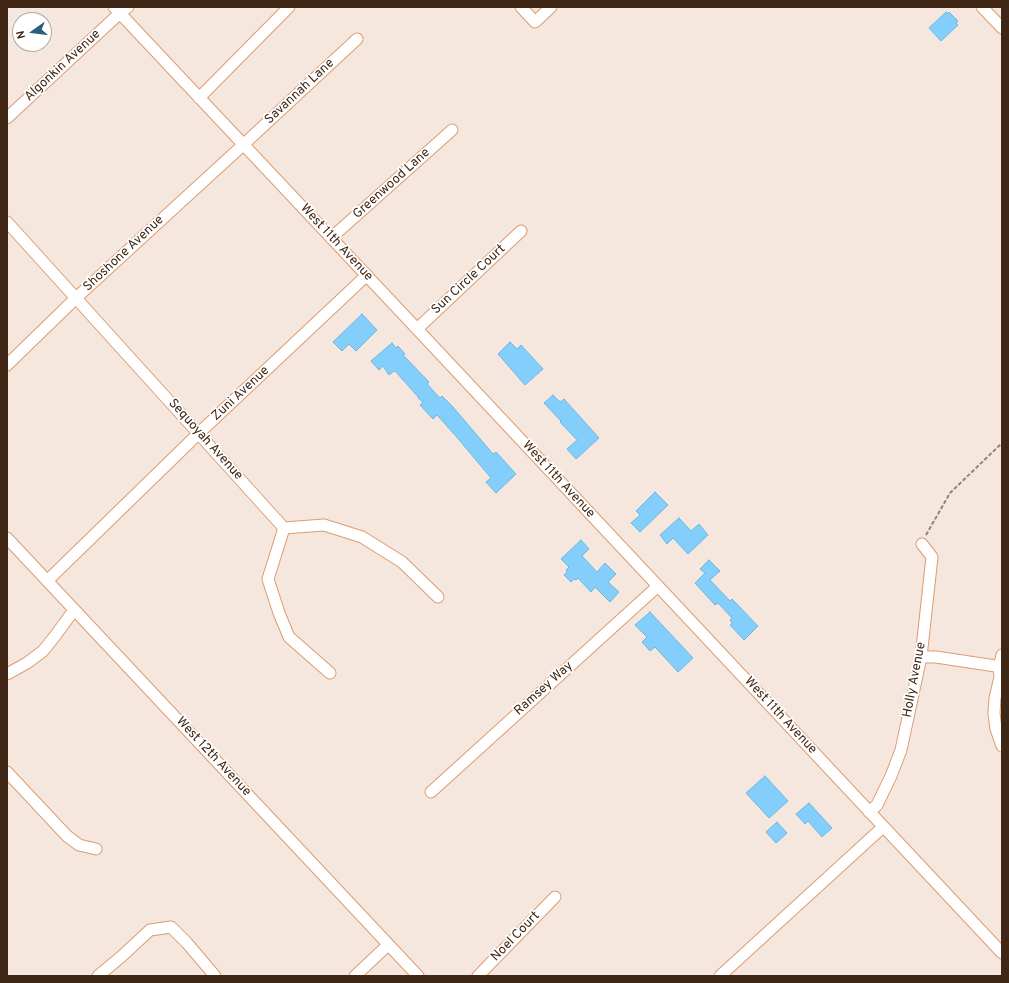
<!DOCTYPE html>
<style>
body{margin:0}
#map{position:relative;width:1009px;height:983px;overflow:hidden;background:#f5e7de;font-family:Overpass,sans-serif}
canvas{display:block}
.frame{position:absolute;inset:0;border:8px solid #402614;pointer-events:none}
.north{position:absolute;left:12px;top:12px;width:40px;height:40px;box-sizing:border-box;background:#fff;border:1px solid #b3a8a1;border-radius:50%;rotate:256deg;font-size:11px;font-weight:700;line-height:16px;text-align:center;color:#402614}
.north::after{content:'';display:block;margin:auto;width:14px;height:18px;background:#2a5e7a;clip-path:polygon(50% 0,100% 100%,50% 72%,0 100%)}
</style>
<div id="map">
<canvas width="1009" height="983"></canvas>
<div class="frame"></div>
<div class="north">N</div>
</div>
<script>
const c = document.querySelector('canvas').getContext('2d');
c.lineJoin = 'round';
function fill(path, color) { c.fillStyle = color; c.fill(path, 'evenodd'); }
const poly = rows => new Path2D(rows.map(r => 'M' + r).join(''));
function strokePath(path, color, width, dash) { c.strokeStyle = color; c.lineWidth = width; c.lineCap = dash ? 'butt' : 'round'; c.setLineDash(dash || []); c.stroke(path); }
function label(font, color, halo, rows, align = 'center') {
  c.font = font + ' Overpass,sans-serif'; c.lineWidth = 3.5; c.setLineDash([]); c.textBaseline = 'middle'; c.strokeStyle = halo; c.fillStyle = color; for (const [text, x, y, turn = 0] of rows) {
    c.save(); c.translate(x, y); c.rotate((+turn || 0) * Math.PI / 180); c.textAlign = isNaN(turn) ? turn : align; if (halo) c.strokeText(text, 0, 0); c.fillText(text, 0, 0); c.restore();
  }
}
const building = poly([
 [946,12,947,14,949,12,958,21,956,23,958,25,941,41,929,28,946,12],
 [362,314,377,330,356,351,349,344,342,351,333,342,362,314],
 [510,342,517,349,521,345,543,369,525,385,498,354,510,342],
 [392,343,396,348,398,346,405,354,403,355,429,382,427,384,440,398,442,396,453,407,493,454,496,452,516,474,496,493,486,482,491,478,455,435,437,415,433,419,420,405,423,402,418,398,419,398,396,372,394,371,389,375,383,366,379,370,371,361,392,343],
 [553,395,560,402,564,399,599,438,576,459,567,449,577,440,560,422,561,421,544,403,553,395],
 [655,492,668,505,640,532,631,523,640,515,636,511,655,492],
 [679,518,691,531,699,524,708,535,688,554,673,538,667,544,660,535,679,518],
 [581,540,589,549,582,556,597,572,605,563,616,574,608,582,619,592,610,602,595,587,591,592,578,578,576,580,574,579,571,582,564,575,567,572,566,570,569,567,561,559,581,540],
 [709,560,720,571,710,580,730,601,732,599,758,626,744,640,730,625,732,623,730,620,732,618,718,603,715,605,695,583,705,573,700,569,709,560],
 [650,612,693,658,678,672,655,647,650,651,642,642,647,637,635,625,650,612],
 [765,776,788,801,769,818,746,793,765,776],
 [809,803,832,828,822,837,808,821,805,824,796,814,809,803],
 [777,822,787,833,776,843,766,832,777,822]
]);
const path = poly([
 [926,535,950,493,1002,443]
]);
const minor = poly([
 [114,7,417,329,1002,953],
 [521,7,535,22,551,7],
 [982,7,1002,28],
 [199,98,289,7],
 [7,118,120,13,128,7],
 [7,222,284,528,324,525,362,537,402,562,438,597],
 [331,238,452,130],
 [417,329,521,231],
 [7,365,76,298,243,145,357,39],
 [284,528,268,579,279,613,289,637,330,673],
 [7,538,418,976],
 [47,581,199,433,367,275],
 [1002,655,999,667,1000,677,995,698,994,713,996,729,1002,746],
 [921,657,936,657,1002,667],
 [7,674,27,663,43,651,55,636,74,610],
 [7,772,67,836,79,845,96,849],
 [431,792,658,586],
 [869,812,877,805,891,776,901,750,921,657,932,557,922,544],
 [98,976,122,956,150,930,171,927,187,943,215,976],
 [355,976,388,945],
 [478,976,555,897],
 [720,976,883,827]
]);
const streetNames = [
 ["Algonkin Avenue",63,66,-43],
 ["Savannah Lane",300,92,-43],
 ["Greenwood Lane",392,184,-42],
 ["West 11th Avenue",336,243,47],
 ["Shoshone Avenue",124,254,-43],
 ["Sun Circle Court",469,280,-43],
 ["Zuni Avenue",241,394,-43],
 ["Sequoyah Avenue",205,440,48],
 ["West 11th Avenue",558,480,47],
 ["Holly Avenue",915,680,-79],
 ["Ramsey Way",544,689,-42],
 ["West 11th Avenue",780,716,47],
 ["West 12th Avenue",213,757,47],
 ["Noel Court",516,937,-46]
];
fill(building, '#83cefb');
strokePath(building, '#6cb7e2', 1);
strokePath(minor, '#dd9c6f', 13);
strokePath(path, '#978375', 2, [4, 2]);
strokePath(minor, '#fff', 11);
label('13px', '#402614', '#fff', streetNames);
</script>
